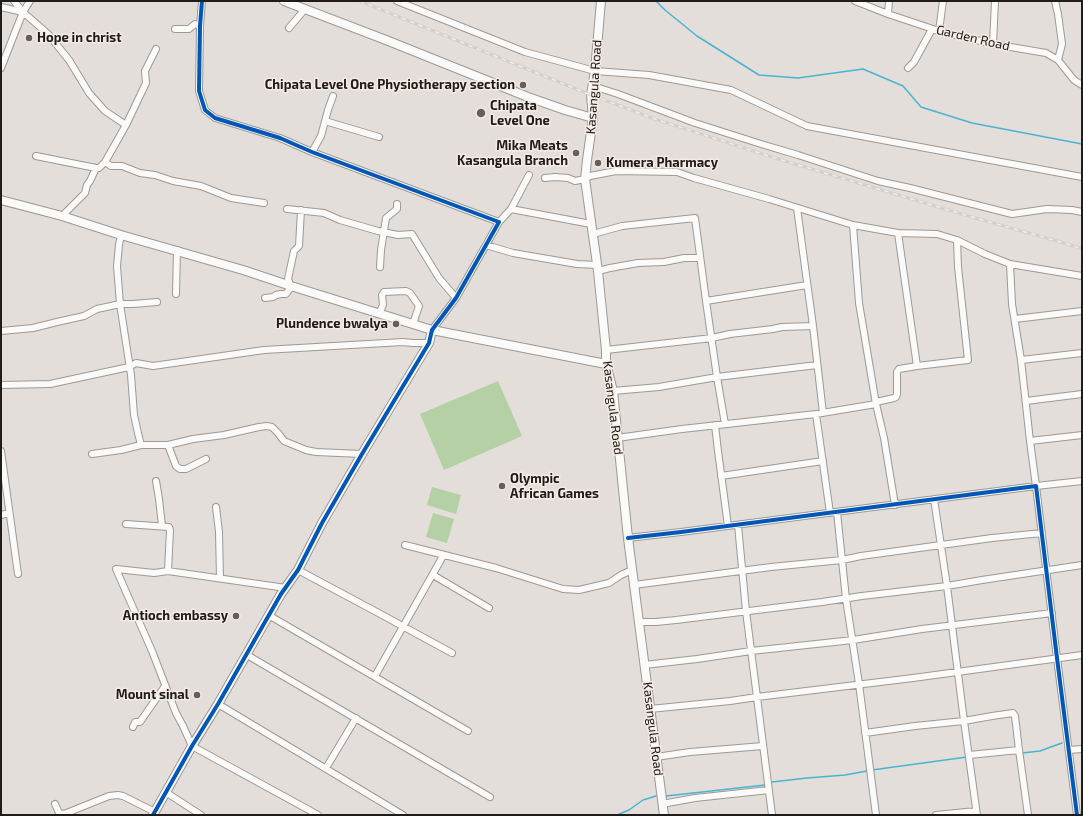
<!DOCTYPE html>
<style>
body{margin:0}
#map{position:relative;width:1083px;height:816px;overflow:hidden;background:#e3deda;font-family:"Exo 2",sans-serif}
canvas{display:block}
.frame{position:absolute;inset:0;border:2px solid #1f1c19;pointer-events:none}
</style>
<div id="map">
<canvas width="1083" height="816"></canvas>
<div class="frame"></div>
</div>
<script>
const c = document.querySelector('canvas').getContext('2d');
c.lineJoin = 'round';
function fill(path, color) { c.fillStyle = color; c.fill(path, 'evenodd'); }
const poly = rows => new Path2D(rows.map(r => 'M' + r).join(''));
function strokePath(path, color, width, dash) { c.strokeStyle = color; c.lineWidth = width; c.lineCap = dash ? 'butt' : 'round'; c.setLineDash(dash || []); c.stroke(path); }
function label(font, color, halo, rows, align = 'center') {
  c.font = font + ' "Exo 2",sans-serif'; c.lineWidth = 3; c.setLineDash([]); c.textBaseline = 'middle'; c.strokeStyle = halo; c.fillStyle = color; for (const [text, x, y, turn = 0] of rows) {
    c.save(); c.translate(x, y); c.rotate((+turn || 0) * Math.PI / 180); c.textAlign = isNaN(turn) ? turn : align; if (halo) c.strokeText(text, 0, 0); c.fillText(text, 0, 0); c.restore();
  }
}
const green = poly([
 [498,381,522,436,444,470,420,414],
 [432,487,461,495,456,514,427,505],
 [433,513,454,519,447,543,426,537]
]);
const stream = poly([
 [656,1,665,10,697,36,759,75,798,78,863,69,903,86,921,107,972,123,1082,144],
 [1022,753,1040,751,1048,748,1062,743],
 [872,770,967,757],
 [772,782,807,778,845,775,867,771],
 [666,796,765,785],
 [617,815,629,810,643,800,656,796]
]);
const street = poly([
 [14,1,23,12,48,34,69,60,89,93,105,111,126,125,105,162,111,166,122,166,140,173,155,175,173,181,201,186,231,198,264,203],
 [202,1,200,26,199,91,205,110,215,118,280,138,312,152,499,222,456,298,432,330],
 [397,1,525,52,595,71,649,75,731,90,807,126,1082,177],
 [855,1,888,14,939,31,993,44,1046,53,1058,60,1074,80,1082,85],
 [1055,1,1058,14,1062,44,1058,60],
 [1,7,23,12],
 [888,14,889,1],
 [289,28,305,9],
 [175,29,189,29,195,24,200,26],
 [939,31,943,1],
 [993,44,995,1],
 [1,68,23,12,30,1],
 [908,68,914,62,932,29],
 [593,86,618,94,695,123,761,144,798,155,878,181,910,188,1012,214,1047,209,1072,210,1082,212],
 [325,121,379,137],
 [126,125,146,83,145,71,156,49],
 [312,152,321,136,328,110,333,96],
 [36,156,96,168,99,168,105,162],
 [545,178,555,177,568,178,575,181,585,179,590,176,616,171,677,172,694,178,769,199,853,225,898,233,917,366],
 [797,208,813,326,823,413],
 [287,209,324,213,340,220,378,231,398,235,412,234,439,278,456,298],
 [511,209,591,224],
 [62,216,85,193,87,185,90,181,96,168],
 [499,222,511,209,529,175],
 [898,233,937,234,957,240,985,254,1010,264,1082,276],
 [593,234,622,226,695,218,706,301,717,377,725,424],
 [121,235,119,245,117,266,120,304,131,375,134,415,138,433,141,445,168,445,193,439,224,435,259,427,267,426,272,427,278,433,284,441,306,450,316,452,362,454],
 [486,245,513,253,577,264,597,265],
 [1010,264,1012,304,1021,360,1030,441,1036,486,1082,481],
 [380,267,381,250,386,218,397,209,397,204],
 [598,271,610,268,638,263,664,262,684,258,700,258],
 [176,294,177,250],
 [265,298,273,297,276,295,281,294,286,294,291,287,288,279,294,251,299,246,301,210],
 [706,301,807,285],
 [379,314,383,305,382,295,384,292,406,291,410,293,419,306,413,324],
 [1015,319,1082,311],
 [1,331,33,328,57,322,84,316,97,309,120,304,133,304,157,302],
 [606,350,712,338,730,334,773,329,782,327,813,326],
 [1021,360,1082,353],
 [1,385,50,384,129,367,136,363,153,366,264,350,403,342,413,343,429,343],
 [613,391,659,387,717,377,817,365],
 [1026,401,1082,394],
 [876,402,894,398,896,397,897,394,897,372,899,369,917,366,968,360,958,267,957,240],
 [876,404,884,438,895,505],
 [816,414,876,404,859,303,853,225],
 [715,425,718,451,728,526],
 [617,438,682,429,816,414,830,513],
 [1030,441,1082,435],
 [168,445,176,466,180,469,186,469,206,459],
 [1,451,18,574],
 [92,454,121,450,141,445],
 [721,476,823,461],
 [156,481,159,499,162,526],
 [934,499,947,586,964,721,977,815],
 [216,507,219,532,220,578],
 [837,512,846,599,859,684,876,815],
 [1,515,9,513],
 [126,524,169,527,170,530,168,571],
 [738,525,746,611,772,815],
 [628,538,681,532,1036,486,1057,658,1077,815],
 [405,545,496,568,563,589,579,590,609,583,621,575,632,570],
 [298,570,373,610,452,653],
 [433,575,489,608],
 [634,585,771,567,842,560,861,556,992,538,1042,533],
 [286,588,168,571,154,573,116,569,152,651,176,713,183,726,192,746,318,815],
 [270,616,468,731],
 [639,622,656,622,676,620,822,602,862,596,947,586,982,580,1082,565],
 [247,655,490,797],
 [644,665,697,659,751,651,853,640,922,629,1052,613],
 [375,676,443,556],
 [218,704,403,815],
 [650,709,730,701,757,697,913,678,1082,655],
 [133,727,135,722,140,722,142,719,165,686],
 [865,733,915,726,964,721,992,716,1013,713,1015,716,1019,750],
 [1069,750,1082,749],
 [969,755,1019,750,1028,815],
 [656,757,690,752,763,746],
 [326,768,356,718],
 [167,793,201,815],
 [55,804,59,813,64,814,109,796,118,795,123,796,155,812],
 [662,804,695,798,769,790],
 [936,815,976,811]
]);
const secondary = poly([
 [284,1,386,40,528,97,565,110,593,118],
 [601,1,595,71,591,95,593,118,587,160,585,179,598,271,606,350,606,364,613,391,628,538,664,815],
 [1,200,62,216,121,235,243,270,291,286,432,330,606,364],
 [153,815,192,746,218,704,281,594,298,570,322,523,362,454,429,343,432,330]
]);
const rail = poly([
 [360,1,591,95,655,119,775,158,965,215,1064,243,1082,249]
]);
const cycleway = poly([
 [628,538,681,532,1036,486,1057,658,1077,815],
 [153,815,192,746,218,704,281,594,298,570,322,523,362,454,429,343,432,330,456,298,499,222,312,152,280,138,215,118,205,110,199,91,200,26,202,1]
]);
const markers = [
 [29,38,4,"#64605d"],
 [523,85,4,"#64605d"],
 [481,113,5,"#64605d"],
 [576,153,4,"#64605d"],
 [598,163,4,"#64605d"],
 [396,324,4,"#64605d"],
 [502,486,4,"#64605d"],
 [236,616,4,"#64605d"],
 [197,695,4,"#64605d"]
];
const poiNames = [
 ["Hope in christ",37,38,"left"],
 ["Chipata Level One Physiotherapy section",515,85],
 ["Chipata",490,106,"left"],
 ["Level One",490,121,"left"],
 ["Mika Meats",568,146],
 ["Kasangula Branch",568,161],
 ["Kumera Pharmacy",606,163,"left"],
 ["Plundence bwalya",388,324],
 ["Olympic",510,479,"left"],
 ["African Games",510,494,"left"],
 ["Antioch embassy",228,616],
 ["Mount sinal",189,695]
];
const streetNames = [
 ["Garden Road",973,38,13],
 ["Kasangula Road",594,87,-86],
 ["Kasangula Road",613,408,83],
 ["Kasangula Road",653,729,83]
];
fill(green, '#b5d0a4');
strokePath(stream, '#4bb3d2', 1.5);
strokePath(street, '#9c9996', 8);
strokePath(secondary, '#9c9996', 10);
strokePath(street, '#fbfaf9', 6);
strokePath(secondary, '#fbfaf9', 8);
strokePath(rail, '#d1d0cf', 3);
strokePath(rail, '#f4ece4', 1.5, [4.5]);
strokePath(cycleway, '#0057b8', 4);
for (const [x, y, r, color] of markers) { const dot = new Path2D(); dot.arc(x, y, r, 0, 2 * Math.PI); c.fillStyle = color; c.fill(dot); strokePath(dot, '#f4ece4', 1.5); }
label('bold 13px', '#1f1c19', '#f4ece4', poiNames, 'right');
label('13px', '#1f1c19', '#f4ece4', streetNames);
</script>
